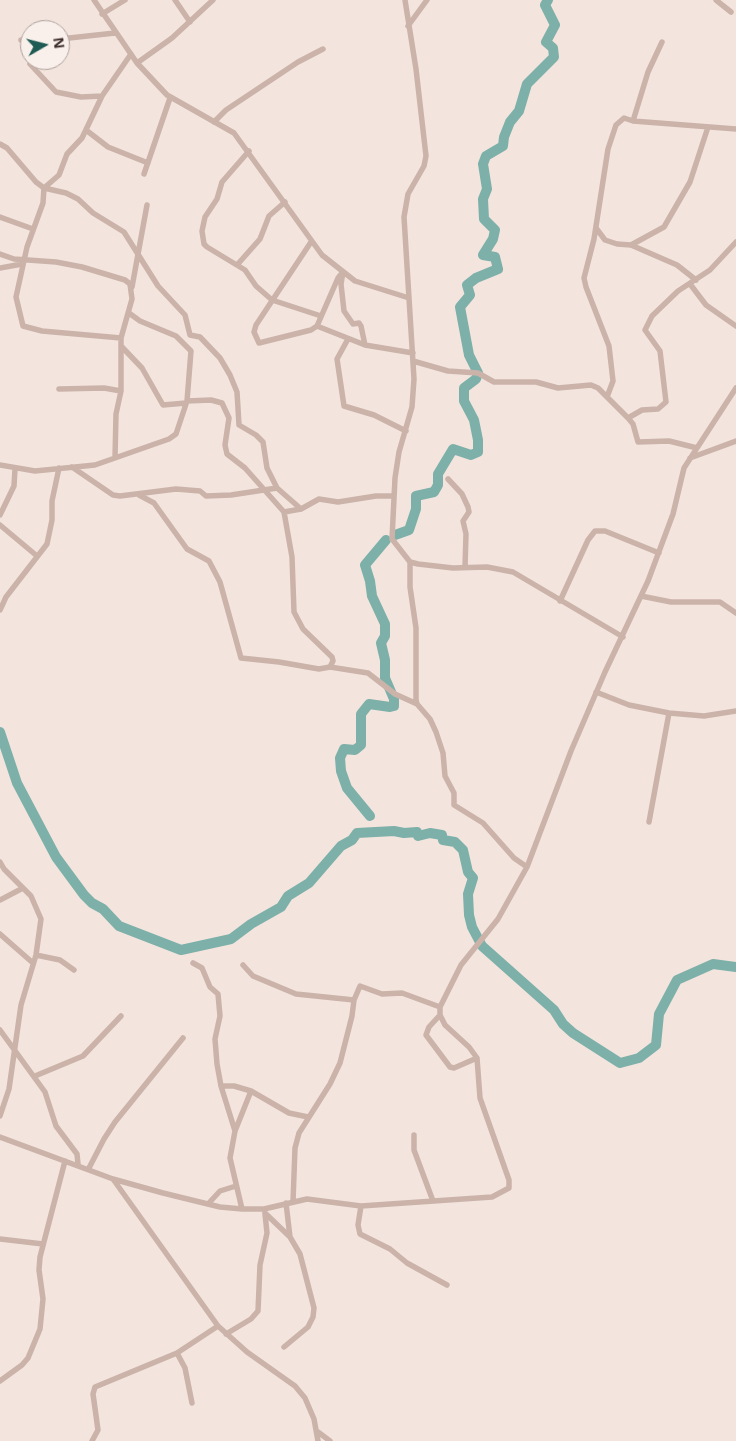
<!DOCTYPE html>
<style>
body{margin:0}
#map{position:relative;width:736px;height:1441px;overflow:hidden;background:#f3e5de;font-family:"Noto Sans",sans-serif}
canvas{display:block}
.north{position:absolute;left:20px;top:20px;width:50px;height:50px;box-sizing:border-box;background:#faf0eb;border:1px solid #ada19d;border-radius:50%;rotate:82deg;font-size:14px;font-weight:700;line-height:20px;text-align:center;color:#392b29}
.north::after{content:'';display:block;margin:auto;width:18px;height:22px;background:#1e5b54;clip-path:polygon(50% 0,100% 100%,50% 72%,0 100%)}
</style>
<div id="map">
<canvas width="736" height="1441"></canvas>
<div class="north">N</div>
</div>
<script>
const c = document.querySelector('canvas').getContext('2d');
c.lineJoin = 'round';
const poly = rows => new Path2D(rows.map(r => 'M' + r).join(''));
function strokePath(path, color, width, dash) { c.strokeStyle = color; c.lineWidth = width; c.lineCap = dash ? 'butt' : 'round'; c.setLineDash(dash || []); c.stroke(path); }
const river = poly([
 [395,535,409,530,416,509,416,496,434,492,438,485,438,474,453,449,471,455,478,452,478,440,474,420,464,401,464,388,476,379,478,373,469,355,460,307,470,295,467,285,476,278,498,269,495,257,483,255,493,239,495,230,484,219,483,199,487,189,483,164,486,156,503,146,504,137,510,122,519,111,527,84,554,57,553,48,546,42,555,25,545,5,548,0],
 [0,732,17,783,56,857,84,895,92,903,103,909,119,926,181,950,231,939,251,924,281,907,288,896,309,883,341,846,352,840,357,833,394,831,404,833,417,832,418,836,430,833,442,835,443,840,455,842,463,850,468,872,473,878,468,894,469,915,472,927,482,946,554,1010,563,1024,573,1033,620,1063,639,1058,656,1045,659,1014,677,980,713,964,736,967],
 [370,816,347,788,341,771,340,758,344,749,355,750,361,745,361,714,369,704,390,707,394,706,394,699,385,678,385,660,381,643,385,636,385,624,372,596,370,581,365,565,386,540]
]);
const minor = poly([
 [94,0,137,63,167,95,234,133,322,255,355,281,409,298],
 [175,0,190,22],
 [405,0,416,69,426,156,424,166,408,194,404,217,414,379,412,407,399,452,395,478,392,539,410,562,418,564,453,568,487,567,513,572,623,637],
 [716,0,731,12],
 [102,14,125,0],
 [408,26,427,0],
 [60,39,115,33],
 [21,40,30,40],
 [137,63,172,38,213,0],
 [30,64,56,92,81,97,102,96],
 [633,121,648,72,662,42],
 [214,122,226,110,298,62,323,49],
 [86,130,108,147,148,163],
 [0,144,7,148,36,182,44,188,66,193,78,199,93,213,124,232,158,286,185,315,190,335,200,337,220,358,230,375,237,392,239,425,256,435,263,442,267,468,277,488,301,509],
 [249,151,222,182,217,199,205,217,202,231,204,244,207,247,245,270,256,286,272,300,321,316],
 [144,174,170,98],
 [0,217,33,229],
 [596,228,605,240,617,244,631,245,677,265,696,280],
 [311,242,256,325,254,332,259,343,311,330,317,326,338,278,342,273],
 [631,245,664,227,690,182,708,127],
 [0,254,14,259,56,262,82,267,125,280,130,284,132,299,121,338,121,391,116,414,115,458],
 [237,265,260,239,269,216,285,202],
 [0,268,22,264],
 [343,272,341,284,344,311,353,324,359,323,361,326,365,345],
 [690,284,706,305,736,326],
 [132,287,147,205],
 [317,326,365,345,413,353],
 [121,338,42,331,23,326,16,297,27,247,43,203,44,188,59,175,67,154,82,138,102,96,131,54],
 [348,339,337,359,344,406,374,415,406,431],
 [122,347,142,368,163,405,186,403],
 [413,361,448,371,478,373,494,382,536,382,558,388,591,385,598,388,628,418,633,424,638,442,669,441,697,448],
 [59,389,104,388,121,391],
 [607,397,613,381,609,346,586,287,584,278,594,239,608,149,616,125,624,118,633,121,736,129],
 [187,401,211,400,222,403,229,418,225,445,227,454,245,468,284,512,292,557,294,612,303,629,332,657,333,661,330,667],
 [628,418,642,410,658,409,666,402,660,351,645,330,652,316,678,291,710,270,736,242],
 [690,458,736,441],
 [0,465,35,471,95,465,169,439,176,434,187,401,191,351,176,336,140,321,129,313],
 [72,467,113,495,120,496,176,489,200,491,206,496,231,495,277,488],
 [448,479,462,494,468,507,469,512,463,521,466,534,465,567],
 [139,495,154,503,187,549,209,561,220,582,241,658,279,662,319,669,330,667,368,673,395,694,417,704],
 [284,512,301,509,319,499,338,502,376,496,392,496],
 [0,515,14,486,15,469],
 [0,525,37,556],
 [410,562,410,587,416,628,416,700,417,704,430,719,436,732,443,753,445,776,454,793,454,805,483,823,514,858,527,867],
 [641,596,671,602,720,602,736,613],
 [560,601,588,540,595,531,605,531,659,553],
 [0,610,6,597,47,544,52,520,52,501,59,468],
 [596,692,629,705,669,713,704,716,736,711],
 [649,822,669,713],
 [0,862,4,869,31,896,41,919,36,955,21,1005,9,1089,0,1116],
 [0,900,23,888],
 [0,934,33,963],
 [36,955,60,960,74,970],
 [193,963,202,968,210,987,218,994,220,1016,215,1039,217,1064,221,1086,235,1131,230,1158,242,1209],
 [243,965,253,976,296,994,354,1000],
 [440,1015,429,1027,426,1035,450,1067,454,1068,477,1058],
 [0,1030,45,1092,56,1126,77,1154,78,1164],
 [35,1076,83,1056,121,1016],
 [221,1086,234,1086,251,1091,289,1113,308,1117],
 [235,1131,251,1091],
 [414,1135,414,1150,433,1201],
 [0,1137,113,1179,218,1326,247,1352,295,1386,305,1398,314,1419,318,1441],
 [89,1168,104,1139,115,1122,183,1038],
 [113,1179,163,1193,220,1207,242,1209,264,1209,307,1199,361,1206,492,1197,509,1188,509,1180,480,1098,477,1058,469,1047,445,1025,440,1015,440,1007,461,965,498,919,527,867,571,751,605,672,648,581,673,514,684,468,736,388],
 [293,1202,295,1148,299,1133,330,1084,340,1063,352,1016,354,1000,360,986,382,994,402,993,440,1007],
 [286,1203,290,1237],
 [208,1204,220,1191,236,1186],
 [361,1206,358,1225,360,1234,390,1249,407,1263,447,1285],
 [265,1213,290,1237,300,1254,314,1308,313,1317,308,1327,284,1347],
 [0,1239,43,1244],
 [226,1334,251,1319,258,1311,260,1265,267,1233,265,1214],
 [177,1353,185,1368,192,1403],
 [0,1381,22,1365,28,1358,40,1329,43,1299,39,1270,40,1257,65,1161],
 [318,1432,330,1441],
 [92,1441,98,1430,93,1394,95,1387,177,1353,218,1326]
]);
strokePath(river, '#7db0a9', 10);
strokePath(minor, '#cbb3aa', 5.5);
</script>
